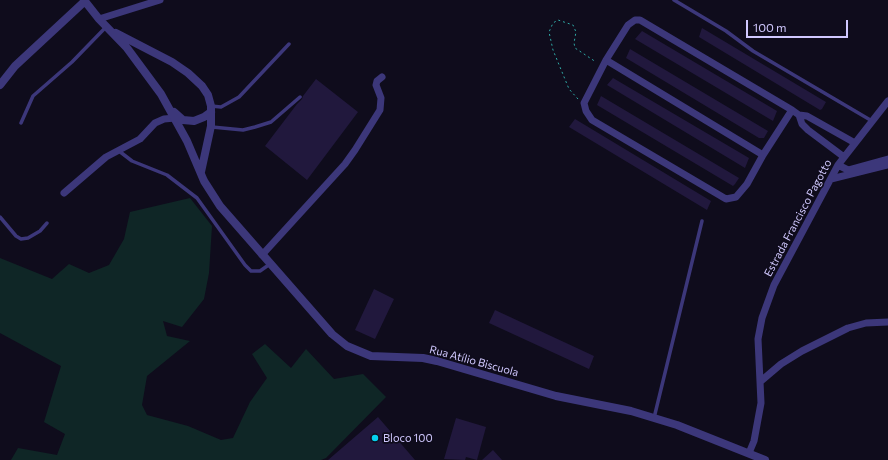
<!DOCTYPE html>
<meta charset="utf-8">
<style>
body{margin:0}
#map{position:relative;width:888px;height:460px;overflow:hidden;background:#0f0c1c;font-family:Commissioner,sans-serif}
canvas{display:block}
.scale{position:absolute;left:746px;top:20px;width:102px;height:18px;box-sizing:border-box;border:2px solid #d0c8fe;border-top:0;padding-left:5px;font-size:12px;line-height:14px;white-space:nowrap;color:#d0c8fe;-webkit-text-stroke:3px #0f0c1c;paint-order:stroke}
</style>
<div id="map">
<canvas width="888" height="460"></canvas>
<div class="scale">100 m</div>
</div>
<script>
const c = document.querySelector('canvas').getContext('2d');
c.lineJoin = 'round';
function fill(path, color) { c.fillStyle = color; c.fill(path, 'evenodd'); }
const poly = rows => new Path2D(rows.map(r => 'M' + r).join(''));
function strokePath(path, color, width, dash) { c.strokeStyle = color; c.lineWidth = width; c.lineCap = dash ? 'butt' : 'round'; c.setLineDash(dash || []); c.stroke(path); }
function label(font, color, halo, rows, align = 'center') {
  c.font = font + ' Commissioner,sans-serif'; c.lineWidth = 3.5; c.setLineDash([]); c.textBaseline = 'middle'; c.strokeStyle = halo; c.fillStyle = color; for (const [text, x, y, turn = 0] of rows) {
    c.save(); c.translate(x, y); c.rotate((+turn || 0) * Math.PI / 180); c.textAlign = isNaN(turn) ? turn : align; if (halo) c.strokeText(text, 0, 0); c.fillText(text, 0, 0); c.restore();
  }
}
const green = poly([
 [190,198,212,226,209,273,204,299,182,327,163,321,167,336,190,341,147,376,142,405,147,415,188,426,221,440,233,438,250,402,267,378,252,354,265,344,291,368,306,349,334,379,363,374,386,397,326,458,321,460,11,460,18,448,57,455,65,434,44,422,61,366,0,333,0,258,52,279,69,264,89,273,109,265,124,239,130,212]
]);
const building = poly([
 [702,28,826,102,822,109,820,110,699,37],
 [642,31,777,111,773,121,635,39],
 [630,49,768,131,764,138,759,138,626,58],
 [613,78,749,158,745,168,607,85],
 [316,79,358,112,307,180,265,146,297,104,302,99,303,96],
 [601,96,739,178,735,184,733,186,597,105],
 [575,119,711,201,707,210,569,127],
 [374,289,394,299,375,339,355,330],
 [495,310,594,356,589,369,489,323],
 [378,417,415,460,328,460],
 [456,418,486,427,477,460,466,457,465,460,444,459],
 [493,450,502,460,482,460]
]);
const path = poly([
 [578,99,569,89,553,50,549,32,553,23,558,20,573,25,576,32,574,43,575,48,596,62]
]);
const service = poly([
 [674,0,726,31,753,51,872,121],
 [211,106,221,107,239,97,289,44],
 [21,123,33,96,72,62,106,27],
 [212,127,243,130,255,127,271,122,300,97],
 [119,151,132,161,167,175,197,198,245,265,251,271,260,271,270,264],
 [0,217,16,236,21,239,28,238,40,231,47,223],
 [654,418,702,221]
]);
const minor = poly([
 [99,19,160,0],
 [606,60,584,103,586,111,592,120,726,199,736,197,747,184,763,155],
 [792,110,763,155,606,60,628,25,635,20,640,20,792,110,799,115,802,124,808,130,844,157],
 [799,115,807,116,855,143],
 [838,165,848,170,888,159],
 [831,179,888,165],
 [64,193,106,157,140,139,155,123,164,119,175,118],
 [262,255,345,164,355,150,380,110,381,98,376,85,377,81,382,77],
 [761,381,781,364,802,351,848,328,866,323,888,322],
 [749,453,754,441,761,403,758,339,762,318,774,285,838,165,888,101]
]);
const tertiary = poly([
 [84,0,99,19,127,48,161,94,187,141,204,181,220,206,332,334,347,346,371,356,423,358,437,361,556,396,631,411,677,425,765,460],
 [116,33,172,62,188,73,202,86,208,95,211,106,211,126,201,172],
 [0,85,15,66,85,1],
 [174,112,183,120,194,121,204,117,211,112]
]);
const markers = [
 [375,438,4,"#05cfed"]
];
const streetNames = [
 ["Estrada Francisco Pagotto",798,218,-62],
 ["Rua Atílio Biscuola",474,361,15]
];
const poiNames = [
 ["Bloco 100",383,438]
];
fill(green, '#0f2626');
fill(building, '#21183d');
strokePath(path, '#2faba7', 1, [2, 3]);
strokePath(service, '#3c377a', 3.5);
strokePath(minor, '#3c377a', 7);
strokePath(tertiary, '#3c377a', 8);
for (const [x, y, r, color] of markers) { const dot = new Path2D(); dot.arc(x, y, r, 0, 2 * Math.PI); c.fillStyle = color; c.fill(dot); strokePath(dot, '#0f0c1c', 1.5); }
label('11px', '#d0c8fe', '#0f0c1c', streetNames);
label('11px', '#d0c8fe', '#0f0c1c', poiNames, 'left');
</script>
